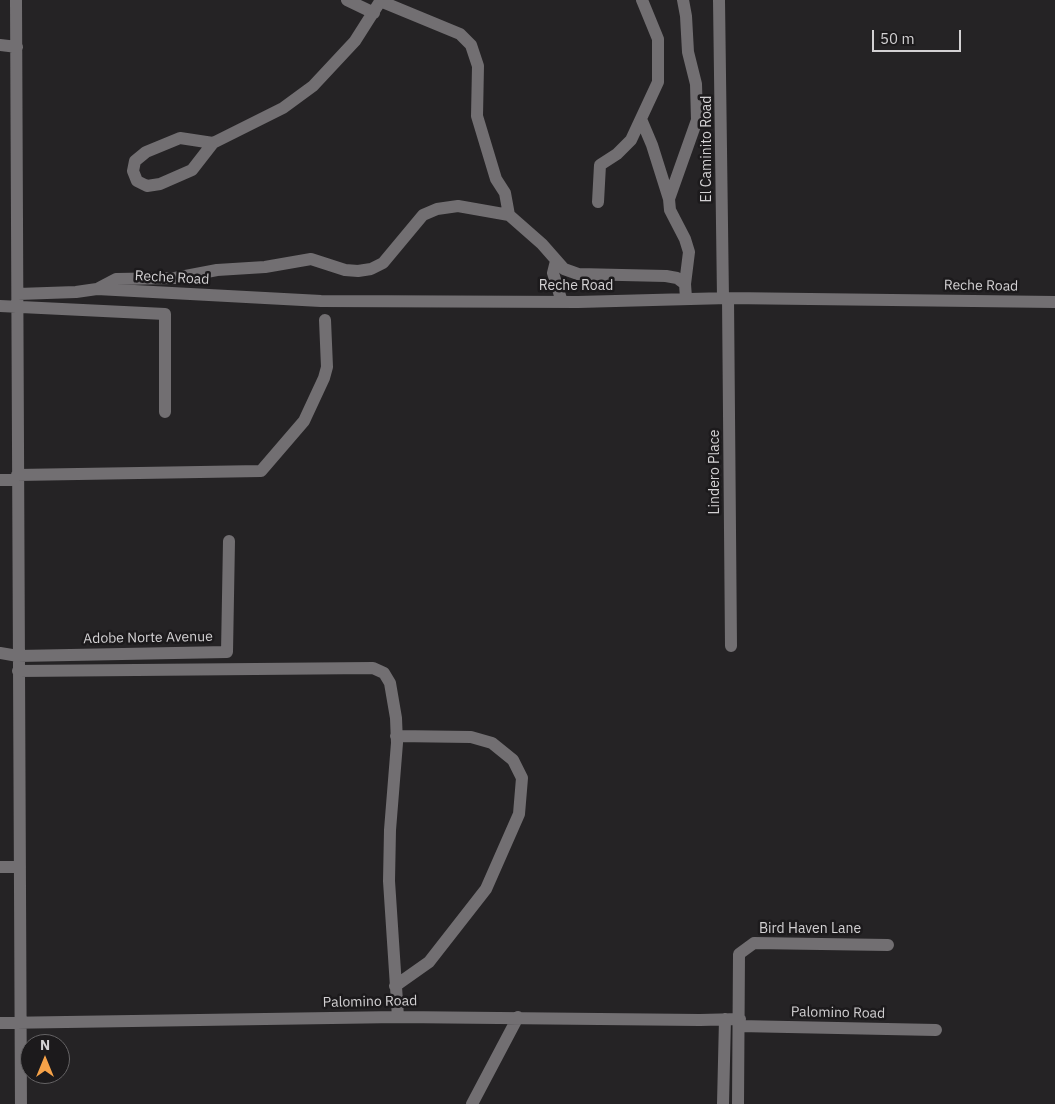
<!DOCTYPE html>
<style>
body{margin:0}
#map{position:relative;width:1055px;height:1104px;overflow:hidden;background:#252325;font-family:"IBM Plex Sans",sans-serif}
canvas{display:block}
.north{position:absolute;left:20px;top:1034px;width:50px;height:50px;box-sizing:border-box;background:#1c1a1c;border:1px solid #656365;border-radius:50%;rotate:0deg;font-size:14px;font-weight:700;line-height:20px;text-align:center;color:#d3d1d3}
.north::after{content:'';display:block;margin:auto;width:18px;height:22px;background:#f6a248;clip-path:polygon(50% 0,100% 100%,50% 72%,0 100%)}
.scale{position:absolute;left:872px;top:30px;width:89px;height:22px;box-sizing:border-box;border:2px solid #d3d1d3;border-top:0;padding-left:6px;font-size:15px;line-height:18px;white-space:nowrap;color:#d3d1d3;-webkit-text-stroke:4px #1c1a1c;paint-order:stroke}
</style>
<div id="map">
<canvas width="1055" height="1104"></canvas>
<div class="north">N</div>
<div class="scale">50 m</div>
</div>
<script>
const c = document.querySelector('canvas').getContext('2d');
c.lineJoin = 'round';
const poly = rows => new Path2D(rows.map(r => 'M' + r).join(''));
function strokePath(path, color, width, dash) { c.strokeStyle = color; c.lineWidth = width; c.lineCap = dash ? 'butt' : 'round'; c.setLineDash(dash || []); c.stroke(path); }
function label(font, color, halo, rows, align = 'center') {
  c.font = font + ' "IBM Plex Sans",sans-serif'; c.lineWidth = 5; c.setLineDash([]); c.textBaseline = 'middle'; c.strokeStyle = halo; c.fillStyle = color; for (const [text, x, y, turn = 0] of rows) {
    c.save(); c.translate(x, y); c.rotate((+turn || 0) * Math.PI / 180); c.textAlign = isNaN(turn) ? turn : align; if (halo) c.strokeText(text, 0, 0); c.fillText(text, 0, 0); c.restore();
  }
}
const minor = poly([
 [16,0,21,1104],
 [347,0,374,13],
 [683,0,686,16,688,52,696,84,697,120,669,199,670,210,685,239,689,252,685,284],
 [719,0,723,298],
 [380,1,460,34,471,45,478,66,477,116,496,179,505,193,509,215,542,244,564,269,578,274,666,276,677,278,685,284,686,298],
 [0,45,17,47],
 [641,119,652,145,669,199],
 [213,143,180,138,146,152,135,161,133,171,137,181,147,186,160,184,192,170,213,143,283,108,313,86,355,41,381,0],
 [598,202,600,165,617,154,631,140,658,82,658,39,642,0],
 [556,261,553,273,562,302],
 [97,289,321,301,578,302,728,298,1055,302],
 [18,294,76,292,97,289,116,279,175,278,217,270,265,267,311,259,345,270,358,271,371,269,383,263,423,215,437,209,458,206,509,215],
 [728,298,731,646],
 [0,306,165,314,165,412],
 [17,475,261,471,304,421,324,378,327,367,325,320],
 [0,480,17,480],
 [0,653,18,656,227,652,229,541],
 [18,671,373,668,384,673,390,683,396,718,397,743,390,830,389,881,398,1017],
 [0,867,20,867],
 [395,986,429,962,486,889,519,814,522,778,513,760,492,743,471,737,396,736],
 [0,1023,398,1017,700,1020,740,1019],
 [739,1026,936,1030],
 [472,1104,518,1017],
 [723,1104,725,1019],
 [738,1104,739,954,754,943,888,945]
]);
const streetNames = [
 ["El Caminito Road",707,149,-90],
 ["Reche Road",172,278,3],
 ["Reche Road",576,286],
 ["Reche Road",981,286,1],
 ["Lindero Place",715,472,-90],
 ["Adobe Norte Avenue",148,638,-1],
 ["Bird Haven Lane",810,929],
 ["Palomino Road",370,1002,-1],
 ["Palomino Road",838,1013,1]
];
strokePath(minor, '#726f72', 12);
label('14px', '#d3d1d3', '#1c1a1c', streetNames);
</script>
